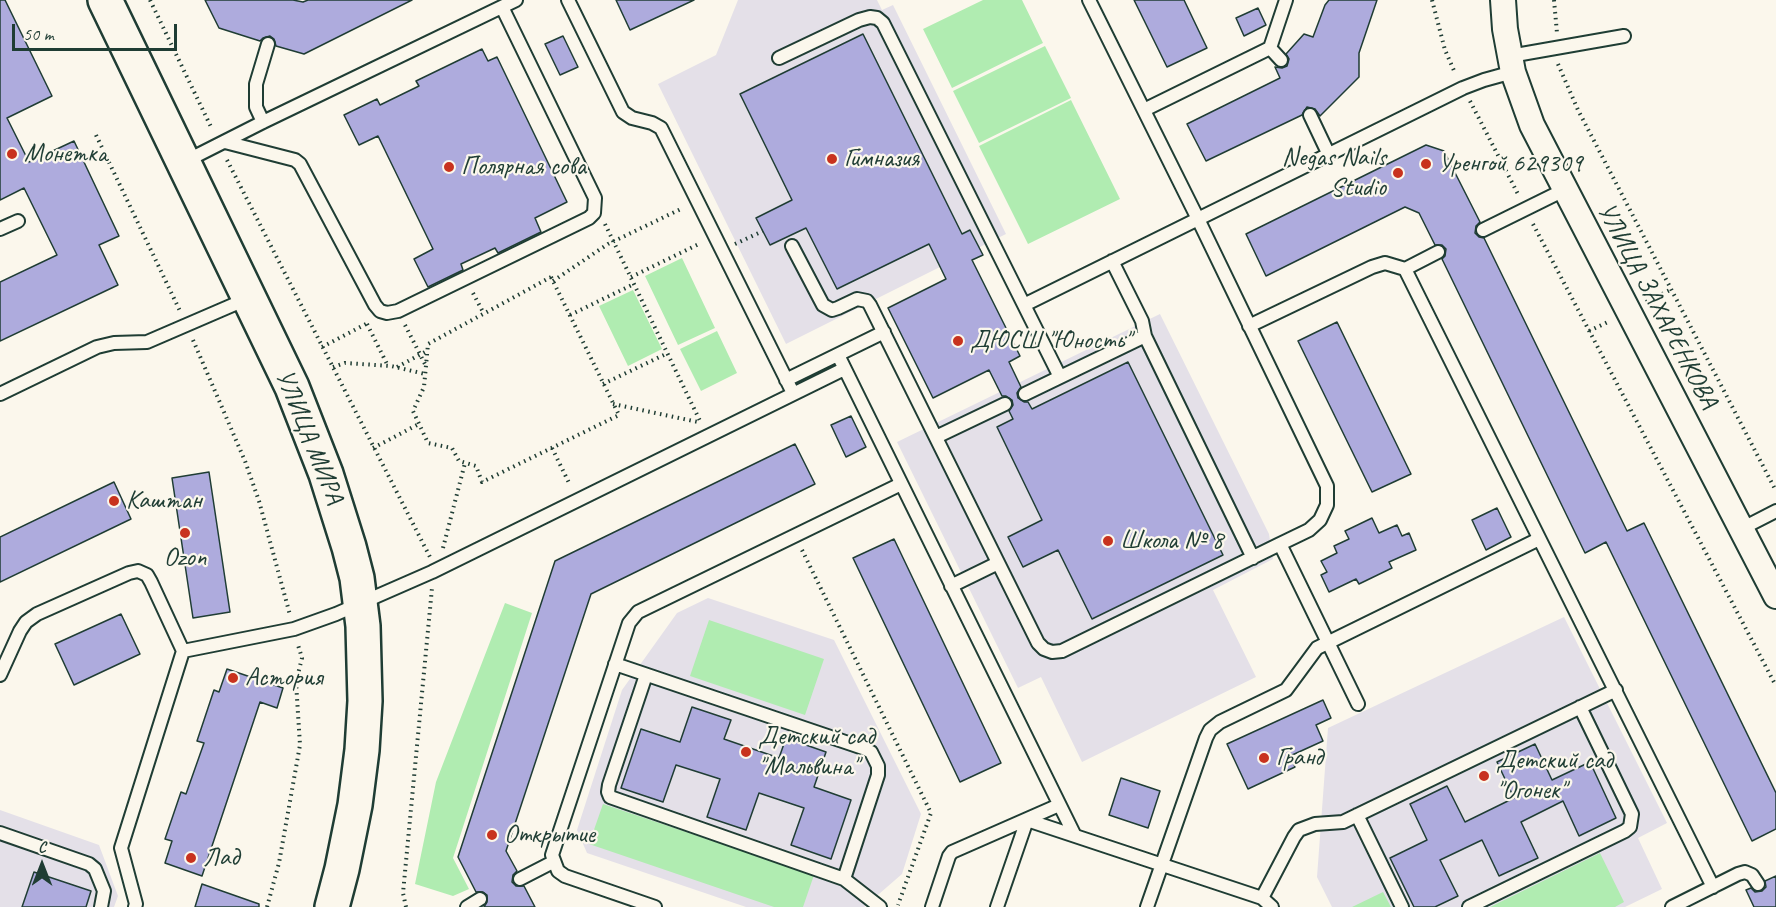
<!DOCTYPE html>
<meta charset="utf-8">
<style>
body{margin:0}
#map{position:relative;width:1776px;height:907px;overflow:hidden;background:#fbf7ec;font-family:Caveat,sans-serif}
canvas{display:block}
.north{position:absolute;left:12px;top:835px;width:60px;height:60px;-webkit-text-stroke:4px #fbf7ec;paint-order:stroke;rotate:0deg;font-size:16px;font-weight:700;line-height:24px;text-align:center;color:#1f3d34}
.north::after{content:'';display:block;margin:auto;width:21px;height:27px;background:#1f3d34;clip-path:polygon(50% 0,100% 100%,50% 72%,0 100%)}
.scale{position:absolute;left:12px;top:24px;width:165px;height:27px;box-sizing:border-box;border:3px solid #1f3d34;border-top:0;padding-left:8px;font-size:18px;line-height:21px;white-space:nowrap;color:#1f3d34;-webkit-text-stroke:4px #fbf7ec;paint-order:stroke}
</style>
<div id="map">
<canvas width="1776" height="907"></canvas>
<div class="north">С</div>
<div class="scale">50 m</div>
</div>
<script>
const c = document.querySelector('canvas').getContext('2d');
c.lineJoin = 'round';
function fill(path, color) { c.fillStyle = color; c.fill(path, 'evenodd'); }
const poly = rows => new Path2D(rows.map(r => 'M' + r).join(''));
function strokePath(path, color, width, dash) { c.strokeStyle = color; c.lineWidth = width; c.lineCap = dash ? 'butt' : 'round'; c.setLineDash(dash || []); c.stroke(path); }
function label(font, color, halo, rows, align = 'center') {
  c.font = font + ' Caveat,sans-serif'; c.lineWidth = 4.5; c.setLineDash([]); c.textBaseline = 'middle'; c.strokeStyle = halo; c.fillStyle = color; for (const [text, x, y, turn = 0] of rows) {
    c.save(); c.translate(x, y); c.rotate((+turn || 0) * Math.PI / 180); c.textAlign = isNaN(turn) ? turn : align; if (halo) c.strokeText(text, 0, 0); c.fillText(text, 0, 0); c.restore();
  }
}
const built = poly([
 [738,0,877,0,882,10,893,5,1006,234,786,344,658,84,716,55],
 [1160,314,1269,534,1273,559,1213,590,1256,677,1082,762,1041,677,1018,688,897,442],
 [708,598,834,640,921,814,902,874,864,907,746,907,587,853,577,830,622,690,677,613],
 [1564,617,1667,823,1638,838,1662,889,1625,907,1332,907,1317,877,1328,728],
 [0,810,99,845,118,896,114,907,0,907]
]);
const green = poly([
 [983,0,1022,0,1043,43,952,88,923,29],
 [1045,46,1071,98,979,143,953,91],
 [1071,100,1120,199,1028,244,979,146],
 [682,258,715,328,678,345,645,276],
 [633,290,662,349,628,366,599,306],
 [717,331,737,373,701,391,680,349],
 [505,603,532,613,453,858,469,889,453,896,415,884,436,782],
 [709,620,824,659,805,715,690,676],
 [603,804,814,875,803,907,774,907,589,844],
 [1600,853,1624,902,1615,907,1490,907],
 [1383,892,1391,907,1352,907]
]);
const building = poly([
 [0,0,5,0,52,96,7,118,29,162,74,141,119,236,99,245,118,285,0,341,0,282,57,255,24,188,0,200,0,0],
 [205,0,293,0,303,2,308,0,412,0,304,54,276,46,274,39,270,36,263,38,260,41,219,28,205,0],
 [616,0,694,0,630,30,616,0],
 [1134,0,1184,0,1207,48,1167,67,1134,0],
 [1329,0,1377,0,1359,53,1359,77,1320,116,1315,109,1307,107,1302,115,1206,161,1187,124,1280,78,1275,67,1282,68,1287,66,1289,59,1286,54,1304,34,1313,37,1325,5,1329,0],
 [1258,8,1266,25,1244,36,1236,18,1258,8],
 [863,34,962,234,970,230,983,255,972,260,1020,356,1009,362,1021,387,1017,393,1018,398,1024,402,1028,402,1032,409,1128,362,1223,555,1092,619,1058,550,1023,567,1008,537,1042,520,997,427,1013,419,1009,411,1013,405,1012,400,1006,396,1002,396,989,370,933,398,888,308,946,279,929,244,837,289,806,228,770,245,756,218,792,200,740,94,863,34],
 [563,36,578,67,560,75,545,44,563,36],
 [482,49,488,61,497,57,567,202,535,218,541,232,498,253,495,248,461,264,463,270,428,287,414,259,433,249,378,136,359,145,344,115,377,99,380,105,419,86,416,81,482,49],
 [1426,145,1444,151,1480,222,1476,226,1475,233,1479,237,1484,238,1627,531,1644,523,1776,793,1776,829,1752,841,1606,542,1585,553,1442,259,1445,256,1446,249,1442,245,1435,245,1419,213,1405,207,1266,276,1246,234,1426,145],
 [1337,322,1411,474,1372,492,1298,341,1337,322],
 [851,416,866,447,846,457,831,425,851,416],
 [795,444,815,484,591,594,506,851,517,871,513,875,512,882,516,886,524,886,535,907,484,907,487,902,487,895,483,892,476,892,458,857,555,561,795,444],
 [209,472,230,612,193,618,172,478,209,472],
 [114,482,131,519,0,582,0,537,114,482],
 [1497,508,1511,537,1486,550,1472,520,1497,508],
 [1372,518,1379,533,1397,525,1402,536,1409,533,1416,550,1389,562,1392,568,1359,584,1356,579,1329,592,1321,575,1327,572,1321,561,1337,553,1334,546,1349,539,1345,531,1372,518],
 [894,539,1001,763,960,782,853,558,894,539],
 [121,614,140,654,74,685,55,644,121,614],
 [227,669,283,688,277,708,260,702,202,876,165,863,172,841,165,839,181,792,186,794,204,743,197,741,214,690,219,692,227,669],
 [1323,700,1331,718,1316,725,1323,741,1290,756,1295,767,1248,789,1227,744,1323,700],
 [692,707,731,720,724,739,779,758,786,738,826,752,814,787,851,800,831,859,791,845,804,808,759,793,746,830,707,817,720,779,676,765,663,802,621,788,641,729,680,742,692,707],
 [1535,744,1552,780,1590,762,1616,818,1579,836,1563,801,1521,822,1538,858,1499,876,1482,840,1440,860,1458,896,1435,907,1414,907,1390,858,1427,840,1410,804,1447,786,1465,822,1514,798,1497,762,1535,744],
 [1121,778,1160,791,1148,828,1109,815,1121,778],
 [34,872,91,891,86,907,22,907,34,872],
 [1776,876,1776,907,1754,907,1746,890,1751,888,1755,892,1762,891,1766,887,1765,881,1776,876],
 [202,884,259,904,259,907,195,907,202,884]
]);
const path = poly([
 [150,0,212,129],
 [1432,0,1445,50,1455,73],
 [1554,0,1557,33],
 [1558,64,1578,110,1776,491],
 [1470,101,1519,196],
 [96,135,180,311],
 [227,160,430,557],
 [605,224,701,423],
 [1533,224,1776,686],
 [735,244,763,231],
 [551,277,619,415,482,482,476,466,459,461,452,448,428,443,413,411,424,387,428,344,551,277],
 [631,277,699,244],
 [553,281,608,244,683,208],
 [473,293,484,314],
 [1646,302,1672,289],
 [570,315,634,284],
 [367,324,388,366],
 [405,325,426,366],
 [1589,331,1610,321],
 [193,340,245,461,259,501,290,615],
 [322,347,368,323],
 [333,367,345,363,391,366,425,374],
 [397,367,427,351],
 [603,384,668,353],
 [613,404,698,422],
 [373,448,419,424],
 [552,448,570,485],
 [443,548,465,463],
 [802,550,931,813,898,905],
 [267,907,279,863,300,745,296,682,302,658,298,645],
 [406,907,403,893,432,588]
]);
const lane = poly([
 [568,0,623,112,632,118,652,123,661,128,793,393],
 [1089,0,1198,219,1327,486,1327,505,1320,520,1309,530,1280,544,1358,704],
 [1270,48,1281,60],
 [1510,56,1624,36],
 [779,58,859,20,870,17,877,18,883,23,1060,377],
 [1144,110,1270,48,1286,0],
 [1310,115,1329,155],
 [263,122,256,107,256,84,268,44],
 [225,142,295,160,300,164,375,305,380,311,387,313,398,311,589,218,594,213,595,198,502,7],
 [184,162,263,122,516,0],
 [0,229,18,221],
 [1483,230,1564,190],
 [792,246,823,305,832,310,838,308,857,299,867,301,870,305,1038,643,1044,649,1052,652,1062,651,1280,544],
 [1112,261,1142,321,1145,336,1253,558],
 [1405,269,1438,252],
 [1024,305,1463,88,1484,80,1513,72],
 [1249,326,1372,267,1385,263,1405,269,1713,887],
 [838,355,1074,834],
 [786,380,884,332],
 [0,394,97,347,114,343,147,342,249,298],
 [1025,394,1145,336],
 [936,437,1005,404],
 [1741,529,1776,511],
 [951,586,998,563],
 [183,651,294,629,336,614,432,572,844,369],
 [615,664,863,748,871,752,878,766,878,775,844,879,880,907],
 [0,675,20,631,26,622,37,614,129,573,138,571,147,575,151,582,183,651,121,848,136,904,135,907],
 [646,675,609,785,608,792,610,797,844,879],
 [1357,815,1402,907],
 [0,833,89,864,95,869,104,891,101,907],
 [520,879,553,862],
 [1262,898,1294,837,1299,830,1315,824,1343,822,1616,690],
 [467,907,480,899],
 [655,907,565,876,558,871,552,855,629,623,638,612,901,484],
 [932,907,949,856,952,852,1059,805],
 [997,907,1027,820,1262,898,1272,907],
 [1147,907,1206,738,1210,730,1220,722,1286,690,1317,648,1539,539],
 [1469,907,1625,831,1630,827,1632,814,1580,707],
 [1672,907,1738,874,1745,872,1752,875,1758,884]
]);
const street = poly([
 [1503,0,1505,29,1513,72,1532,125,1776,596]
]);
const secondary = poly([
 [105,0,292,387,326,474,349,547,357,578,363,626,365,701,362,750,355,805,342,869,332,907]
]);
const markers = [
 [12,154,6,"#c8321e"],
 [832,159,6,"#c8321e"],
 [1426,164,6,"#c8321e"],
 [449,167,6,"#c8321e"],
 [1398,173,6,"#c8321e"],
 [958,341,6,"#c8321e"],
 [114,501,6,"#c8321e"],
 [185,533,6,"#c8321e"],
 [1108,541,6,"#c8321e"],
 [233,678,6,"#c8321e"],
 [746,752,6,"#c8321e"],
 [1264,758,6,"#c8321e"],
 [1484,776,6,"#c8321e"],
 [492,835,6,"#c8321e"],
 [191,858,6,"#c8321e"]
];
const poiNames = [
 ["Монетка",24,154],
 ["Negas Nails",1386,158,"right"],
 ["Studio",1386,188,"right"],
 ["Гимназия",844,159],
 ["Уренгой 629309",1438,164],
 ["Полярная сова",461,167],
 ["ДЮСШ \"Юность\"",970,341],
 ["Каштан",126,501],
 ["Школа № 8",1120,541],
 ["Ozon",185,558,"center"],
 ["Астория",245,678],
 ["Детский сад",758,737],
 ["\"Мальвина\"",758,767],
 ["Гранд",1276,758],
 ["Детский сад",1496,761],
 ["\"Огонек\"",1496,791],
 ["Открытие",504,835],
 ["Лад",203,858]
];
const streetNames = [
 ["УЛИЦА ЗАХАРЕНКОВА",1657,306,62],
 ["УЛИЦА МИРА",309,437,68]
];
fill(built, '#e4e0e8');
fill(green, '#b0ecb1');
fill(building, '#aeabdd');
strokePath(building, '#1f3d34', 1.5);
strokePath(lane, '#1f3d34', 16);
strokePath(street, '#1f3d34', 28);
strokePath(secondary, '#1f3d34', 38);
strokePath(path, '#1f3d34', 4, [1.5, 4.5]);
strokePath(lane, '#fbf7ec', 12);
strokePath(street, '#fbf7ec', 24);
strokePath(secondary, '#fbf7ec', 33);
for (const [x, y, r, color] of markers) { const dot = new Path2D(); dot.arc(x, y, r, 0, 2 * Math.PI); c.fillStyle = color; c.fill(dot); strokePath(dot, '#fbf7ec', 2); }
label('26px', '#1f3d34', '#fbf7ec', poiNames, 'left');
label('26px', '#1f3d34', '#fbf7ec', streetNames);
</script>
